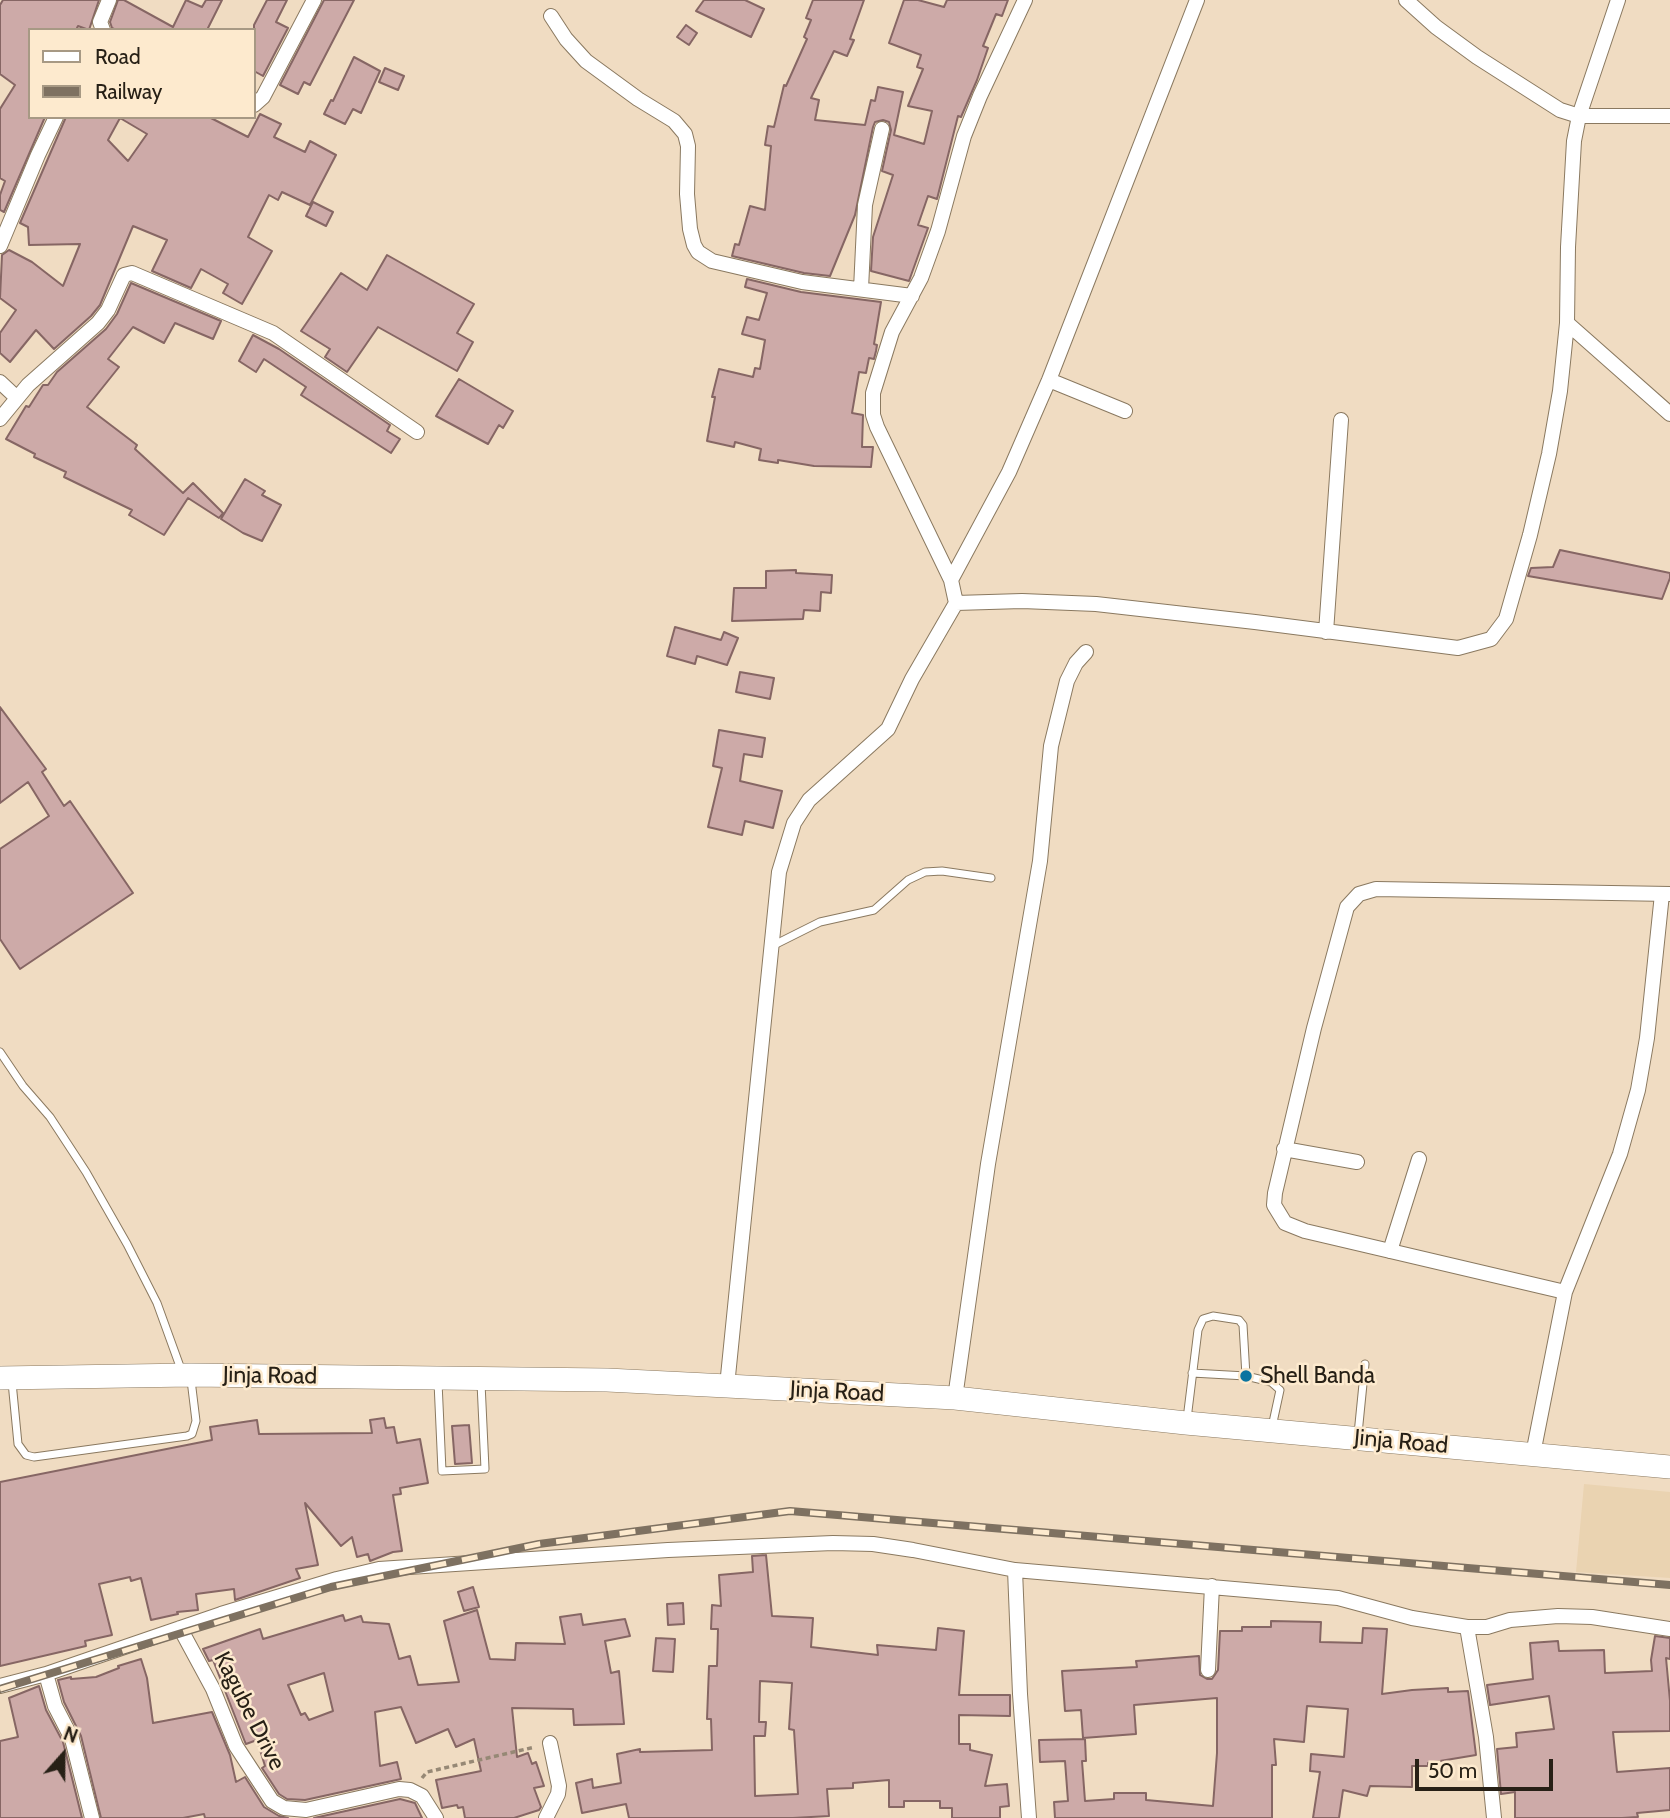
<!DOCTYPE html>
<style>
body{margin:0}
#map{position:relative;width:1670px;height:1818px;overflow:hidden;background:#f0dcc2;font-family:Cabin,sans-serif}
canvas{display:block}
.legend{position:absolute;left:28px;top:28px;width:228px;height:91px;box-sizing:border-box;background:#fdeace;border:2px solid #a79984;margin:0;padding:9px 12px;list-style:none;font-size:21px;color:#272016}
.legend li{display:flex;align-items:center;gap:14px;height:35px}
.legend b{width:35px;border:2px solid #a79984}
.north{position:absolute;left:28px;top:1720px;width:70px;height:70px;-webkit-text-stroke:5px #fdeace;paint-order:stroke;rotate:21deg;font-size:19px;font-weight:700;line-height:28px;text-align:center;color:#272016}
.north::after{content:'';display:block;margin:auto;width:24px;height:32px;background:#272016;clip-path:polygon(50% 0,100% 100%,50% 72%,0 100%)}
.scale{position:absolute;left:1415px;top:1759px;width:138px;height:32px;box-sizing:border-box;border:4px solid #272016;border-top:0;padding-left:9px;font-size:21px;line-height:24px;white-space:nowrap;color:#272016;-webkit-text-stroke:5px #fdeace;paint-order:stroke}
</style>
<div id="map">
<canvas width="1670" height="1818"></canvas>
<ul class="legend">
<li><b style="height:9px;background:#fff"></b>Road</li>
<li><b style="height:9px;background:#7e7161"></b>Railway</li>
</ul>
<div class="north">N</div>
<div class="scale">50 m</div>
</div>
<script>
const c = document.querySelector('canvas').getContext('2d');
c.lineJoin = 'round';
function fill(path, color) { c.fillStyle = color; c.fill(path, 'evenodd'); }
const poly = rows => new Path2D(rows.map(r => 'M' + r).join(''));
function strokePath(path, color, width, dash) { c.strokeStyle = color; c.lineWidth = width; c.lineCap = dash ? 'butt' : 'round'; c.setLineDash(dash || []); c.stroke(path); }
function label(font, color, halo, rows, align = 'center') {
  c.font = font + ' Cabin,sans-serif'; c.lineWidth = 5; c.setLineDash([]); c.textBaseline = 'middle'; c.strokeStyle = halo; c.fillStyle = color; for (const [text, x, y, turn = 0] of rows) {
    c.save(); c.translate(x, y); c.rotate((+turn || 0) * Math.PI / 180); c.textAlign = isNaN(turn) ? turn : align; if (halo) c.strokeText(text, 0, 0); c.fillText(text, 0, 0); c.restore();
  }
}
const built = poly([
 [1584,1484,1670,1492,1670,1578,1576,1572]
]);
const building = poly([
 [3,0,99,0,89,30,78,26,76,30,30,30,30,117,45,117,4,212,0,210,0,195,5,181,0,178,0,109,15,85,0,74,0,5,3,0],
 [118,0,124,0,173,27,186,0,202,7,206,0,222,0,207,30,116,30,112,28,110,22,118,0],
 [267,0,287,0,276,22,288,28,263,76,254,71,254,25,267,0],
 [324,0,354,0,310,85,304,82,298,94,280,85,324,0],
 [704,0,745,0,764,9,751,37,696,11,704,0],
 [813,0,864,0,850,39,854,40,847,56,834,51,811,98,819,100,815,120,865,125,871,100,875,101,878,87,903,92,894,135,924,144,932,111,908,106,923,69,917,67,921,55,889,43,904,0,918,0,944,7,947,0,1008,0,1002,16,996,14,983,46,988,48,977,80,961,117,958,116,937,199,928,196,918,225,928,228,909,281,871,271,873,237,893,175,882,171,891,130,889,122,883,120,875,122,873,127,855,215,830,276,804,273,732,256,735,244,739,245,750,206,765,210,771,146,765,145,768,126,774,127,784,85,786,86,807,39,804,37,811,20,806,18,813,0],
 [686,25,697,33,689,45,677,37,686,25],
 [354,57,380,71,361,113,353,109,345,124,324,114,331,100,333,101,354,57],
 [385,68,404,76,398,90,379,82,385,68],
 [260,114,281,124,274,137,305,152,310,141,336,155,310,205,282,192,278,200,269,195,248,237,272,251,242,304,223,293,228,284,201,269,191,288,152,271,167,240,133,226,100,305,91,316,54,349,36,330,10,362,0,353,0,333,16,310,0,298,2,255,9,250,32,262,63,286,80,244,29,245,28,227,20,223,66,117,209,117,248,137,260,114],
 [120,118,147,134,128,161,108,140,120,118],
 [313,202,333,212,326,226,306,216,313,202],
 [387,255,474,304,457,333,473,342,457,371,378,327,347,372,325,357,330,349,301,331,341,273,367,290,387,255],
 [747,279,801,292,881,302,874,344,877,345,876,351,874,359,869,358,866,373,859,372,852,413,863,415,862,447,873,447,871,467,814,466,778,460,778,463,759,460,761,449,735,442,734,447,707,441,715,397,712,397,719,369,753,377,755,368,760,369,765,340,742,334,747,317,759,320,767,293,745,287,747,279],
 [131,283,221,321,213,339,175,323,164,343,133,327,108,359,119,367,87,407,137,445,135,449,183,493,193,483,223,513,219,518,188,498,164,535,129,515,132,510,64,477,66,472,34,457,35,454,6,439,26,406,29,407,43,385,48,385,57,372,106,329,117,314,131,283],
 [253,335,279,349,390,425,387,431,400,439,391,453,301,395,306,387,264,359,256,372,239,361,253,335],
 [459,379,513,411,503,428,499,425,488,444,436,416,459,379],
 [245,479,265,491,262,495,281,505,262,541,243,533,221,519,245,479],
 [1560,550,1670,573,1670,578,1662,599,1528,576,1531,568,1553,567,1560,550],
 [796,570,796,573,832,575,831,593,821,592,820,611,804,610,803,619,732,621,734,588,766,588,766,571,796,570],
 [675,627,721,640,724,632,738,638,727,665,697,656,695,664,667,656,675,627],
 [740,672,774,678,770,699,736,692,740,672],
 [0,707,46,769,42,772,64,806,70,801,133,893,20,969,0,939,0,849,49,816,28,782,0,803,0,707],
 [719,730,765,738,762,757,744,754,740,781,782,791,773,828,745,821,742,835,708,827,722,768,713,766,719,730],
 [384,1418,386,1428,394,1427,397,1443,420,1439,428,1483,400,1488,401,1494,393,1495,402,1551,393,1552,370,1561,368,1554,357,1557,352,1537,341,1546,305,1503,318,1565,296,1569,300,1578,235,1600,234,1589,196,1594,198,1610,177,1612,178,1614,151,1620,141,1578,131,1581,130,1577,99,1584,112,1635,85,1641,86,1646,0,1666,0,1482,212,1440,210,1427,257,1420,259,1434,372,1433,370,1420,384,1418],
 [469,1425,472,1463,455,1464,452,1426,469,1425],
 [766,1555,772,1616,813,1618,811,1647,878,1655,877,1645,936,1650,938,1628,964,1631,959,1695,1010,1695,1010,1716,959,1715,959,1744,970,1744,970,1750,992,1755,985,1786,1007,1784,1009,1806,1000,1807,1000,1818,952,1818,952,1808,940,1808,940,1801,904,1801,904,1807,889,1807,889,1780,853,1783,853,1788,827,1789,829,1816,793,1818,629,1818,626,1804,582,1813,576,1783,592,1779,593,1788,621,1783,617,1754,640,1749,640,1752,712,1750,711,1719,707,1719,709,1666,717,1666,718,1629,711,1629,712,1605,721,1606,719,1575,753,1572,752,1556,766,1555],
 [760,1681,792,1683,789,1729,794,1730,798,1794,755,1796,754,1736,765,1736,766,1722,759,1722,760,1681],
 [473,1587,479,1607,464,1611,458,1592,473,1587],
 [683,1603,684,1624,668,1625,667,1604,683,1603],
 [477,1610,490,1659,515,1660,516,1643,565,1644,560,1617,581,1614,583,1625,625,1619,630,1636,605,1641,611,1673,619,1671,624,1724,574,1725,573,1709,512,1708,517,1757,528,1753,532,1764,536,1762,544,1786,534,1788,541,1807,539,1810,514,1818,465,1818,463,1807,458,1808,457,1805,442,1808,436,1780,481,1771,474,1739,456,1747,448,1729,416,1743,401,1707,375,1712,380,1766,397,1762,401,1779,305,1800,287,1799,279,1794,262,1768,265,1766,257,1740,246,1744,245,1742,213,1660,209,1661,203,1649,260,1629,263,1639,343,1615,345,1621,361,1616,363,1622,389,1624,399,1659,410,1656,418,1685,459,1682,444,1621,477,1610],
 [324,1673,333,1711,309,1720,305,1713,301,1715,288,1685,324,1673],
 [1271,1621,1321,1622,1320,1642,1362,1643,1363,1628,1387,1629,1382,1694,1412,1690,1448,1688,1448,1692,1468,1691,1476,1755,1428,1763,1428,1766,1412,1766,1412,1787,1370,1786,1367,1796,1343,1790,1339,1818,1313,1818,1320,1772,1310,1771,1311,1754,1344,1757,1348,1709,1307,1706,1304,1742,1274,1739,1276,1765,1272,1765,1272,1818,1055,1818,1054,1802,1068,1801,1065,1761,1040,1762,1039,1740,1085,1739,1086,1761,1082,1761,1085,1801,1114,1799,1114,1793,1146,1793,1146,1800,1213,1806,1217,1753,1217,1698,1134,1705,1136,1734,1083,1738,1081,1710,1065,1711,1062,1671,1137,1667,1136,1661,1199,1656,1200,1675,1207,1679,1212,1679,1218,1670,1220,1631,1242,1631,1242,1627,1271,1627,1271,1621],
 [1655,1636,1670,1638,1670,1659,1666,1658,1670,1701,1670,1731,1613,1732,1617,1772,1670,1768,1670,1810,1637,1813,1638,1817,1622,1818,1515,1818,1515,1792,1501,1794,1497,1749,1517,1747,1516,1733,1554,1729,1549,1696,1490,1705,1487,1685,1533,1679,1530,1643,1558,1641,1559,1651,1604,1650,1605,1673,1652,1671,1651,1660,1655,1636],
 [656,1638,675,1639,673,1672,653,1671,656,1638],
 [141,1659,147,1678,153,1723,212,1712,230,1755,236,1782,245,1777,264,1807,279,1816,288,1818,205,1818,204,1814,183,1818,101,1818,81,1736,64,1702,58,1680,71,1677,71,1679,96,1677,119,1668,118,1666,141,1659],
 [39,1686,46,1710,63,1742,82,1818,0,1818,0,1741,18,1737,9,1698,39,1686],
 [400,1799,415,1803,422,1818,314,1818,400,1799]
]);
const path = poly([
 [422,1778,427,1772,535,1747]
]);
const service = poly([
 [772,946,820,922,874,910,908,880,925,872,942,871,991,878],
 [0,1052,23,1086,50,1117,86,1172,127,1244,157,1303,182,1372],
 [1192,1373,1246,1376],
 [12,1382,18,1444,26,1455,34,1457,187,1436,192,1434,196,1421,191,1380],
 [438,1382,442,1471,485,1469,481,1383],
 [1187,1419,1198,1330,1203,1319,1213,1316,1239,1320,1243,1325,1246,1376,1271,1382,1280,1390,1272,1427],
 [1358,1434,1365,1364]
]);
const minor = poly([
 [1406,0,1436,27,1477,57,1560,110,1579,116,1670,116],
 [551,16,566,39,586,61,638,99,674,121,685,134,688,146,687,194,690,229,694,245,698,252,712,261,802,282,912,296],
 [103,30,100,22,109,0],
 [254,105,263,97,314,0],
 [0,246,38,155,56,117],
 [861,289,865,205,882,129],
 [1567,323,1670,414],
 [1049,380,1125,411],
 [0,382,16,397],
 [0,419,28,385,98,323,108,310,124,275,132,273,273,333,417,432],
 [951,580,877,427,873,415,873,393,892,332,921,278,938,231,964,136,980,96,1025,0],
 [956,603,951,580,1009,472,1049,380,1197,0],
 [1326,632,1341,420],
 [1284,1149,1357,1162],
 [1390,1251,1419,1159],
 [1565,1292,1305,1231,1285,1223,1274,1205,1275,1193,1314,1028,1347,907,1359,894,1376,889,1670,894],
 [727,1386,779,872,794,823,809,800,888,729,912,679,956,603,1022,601,1096,604,1255,622,1458,648,1491,639,1506,619,1530,535,1549,454,1560,391,1567,323,1568,247,1574,141,1579,116,1618,0],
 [955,1398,988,1164,1040,861,1051,746,1067,681,1076,663,1086,652],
 [1533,1454,1565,1292,1620,1154,1638,1090,1647,1038,1662,894],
 [1467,1627,1486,1737,1494,1818],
 [180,1628,213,1689,236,1746,272,1801,284,1808,306,1810,399,1789,410,1790,422,1796,436,1818],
 [1208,1670,1212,1586],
 [46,1674,55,1706,72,1739,92,1818],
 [0,1686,46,1674,221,1614,337,1579,379,1569,668,1550,833,1543,873,1544,913,1550,1015,1570],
 [546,1818,558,1794,559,1786,550,1743],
 [1029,1818,1020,1694,1015,1570,1338,1598,1412,1618,1467,1627,1487,1627,1510,1620,1558,1616,1592,1617,1670,1629]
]);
const trunk = poly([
 [0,1378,191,1375,438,1378,607,1380,727,1386,955,1398,1186,1423,1670,1467]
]);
const rail = poly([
 [0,1689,331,1587,539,1544,790,1511,1670,1585]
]);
const markers = [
 [1246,1376,7,"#0a74a0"]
];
const streetNames = [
 ["Jinja Road",270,1376,1],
 ["Jinja Road",837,1392,3],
 ["Jinja Road",1401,1442,5],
 ["Kagube Drive",249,1711,63]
];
const poiNames = [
 ["Shell Banda",1260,1376]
];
fill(built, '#ead3b1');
fill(building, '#cdaaa8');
strokePath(building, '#866664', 2);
strokePath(service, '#8a7960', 9);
strokePath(minor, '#8a7960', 16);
strokePath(trunk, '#8a7960', 24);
strokePath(path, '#968875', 3.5, [5, 3.5]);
strokePath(service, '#fff', 7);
strokePath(minor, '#fff', 14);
strokePath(trunk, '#fff', 23);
strokePath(rail, '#7e7161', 8);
strokePath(rail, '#fdeace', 5, [16]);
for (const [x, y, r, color] of markers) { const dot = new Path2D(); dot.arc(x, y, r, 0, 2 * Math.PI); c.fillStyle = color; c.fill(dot); strokePath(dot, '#fdeace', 2.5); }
label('23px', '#272016', '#fdeace', streetNames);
label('23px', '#272016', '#fdeace', poiNames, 'left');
</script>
